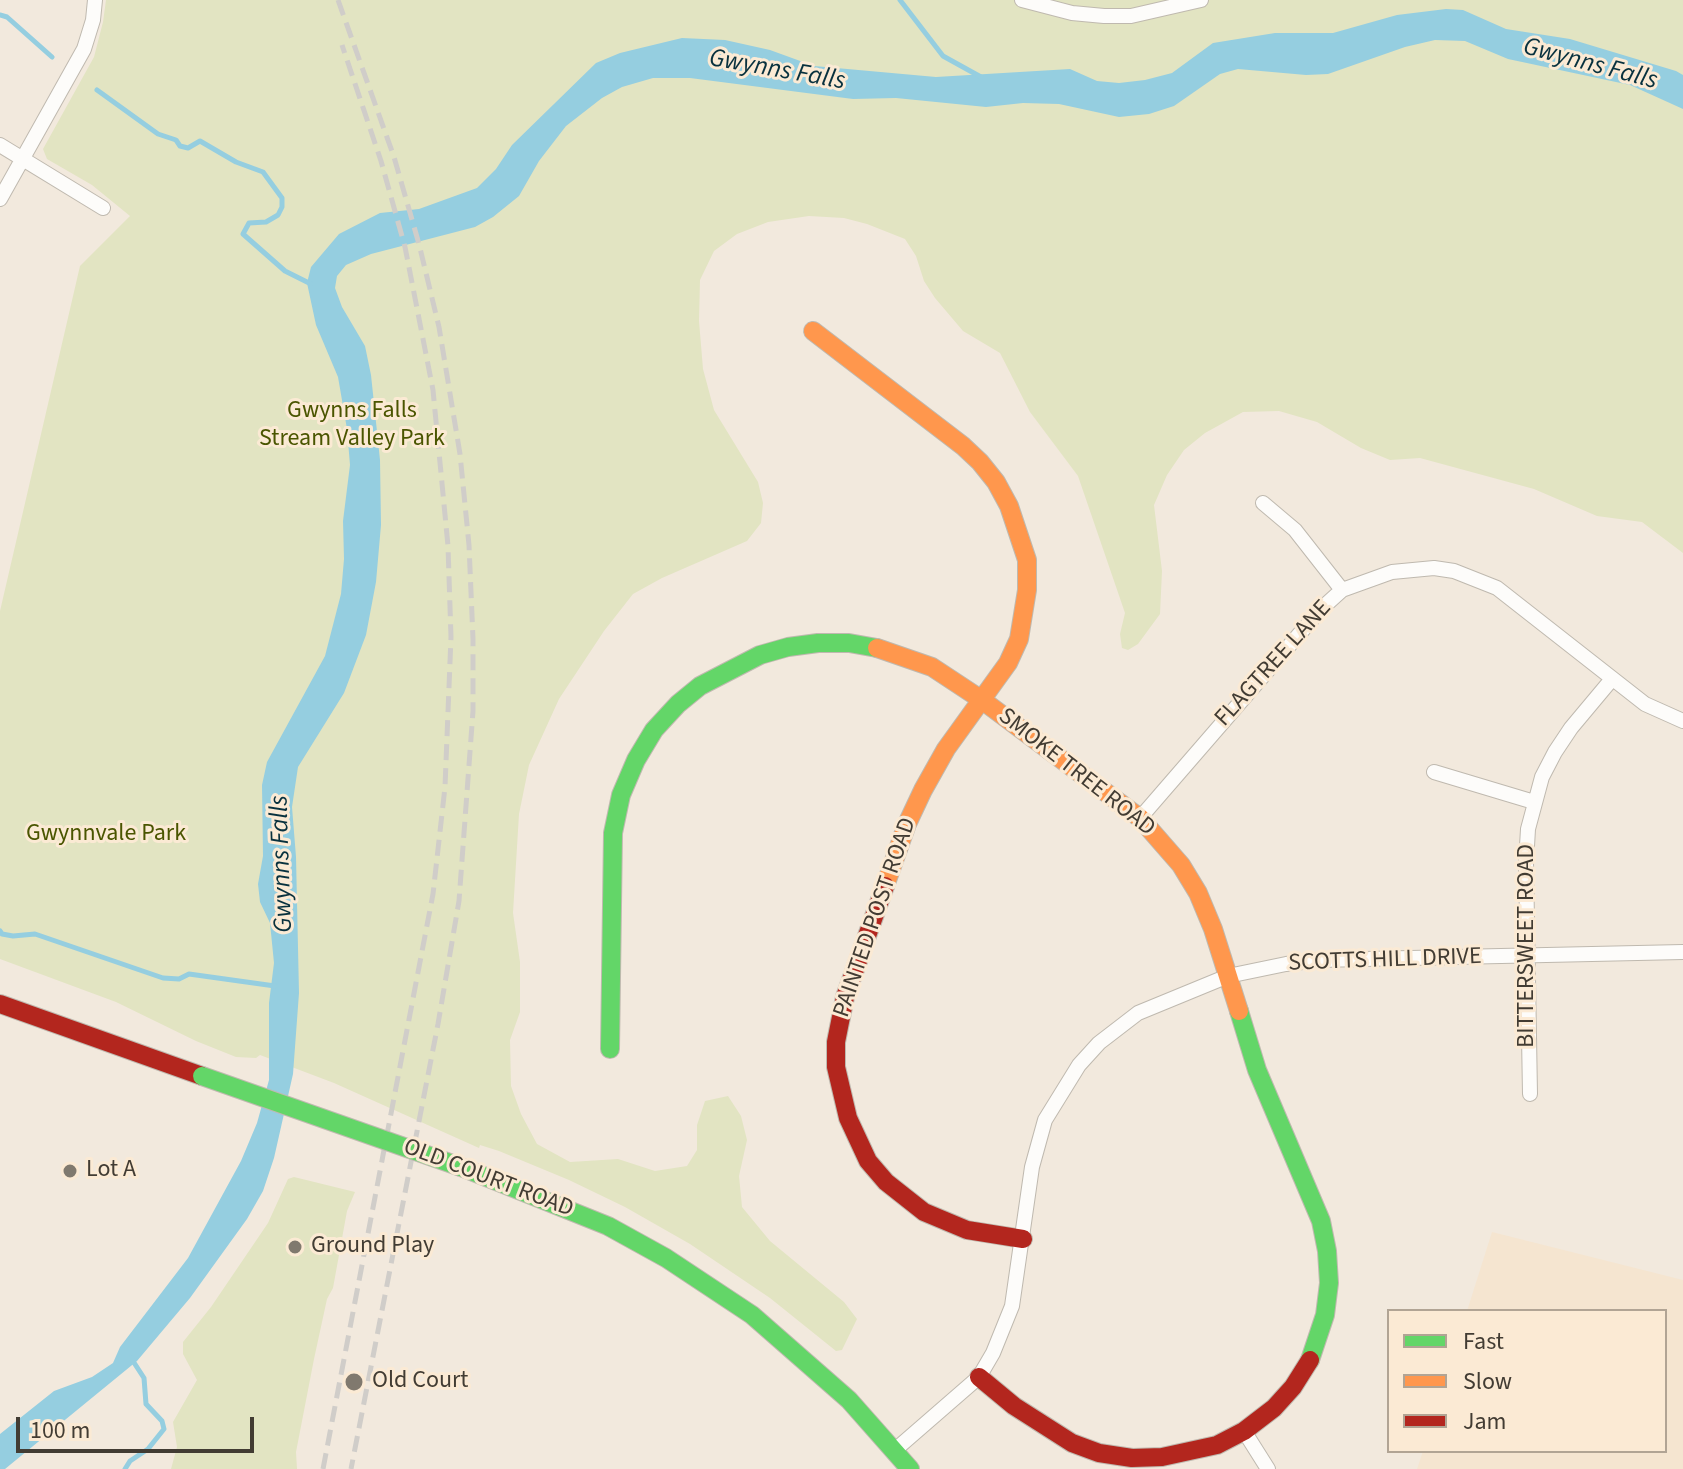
<!DOCTYPE html>
<style>
body{margin:0}
#map{position:relative;width:1683px;height:1469px;overflow:hidden;background:#f2e9dd;font-family:"Source Sans 3",sans-serif}
canvas{display:block}
.legend{position:absolute;left:1387px;top:1309px;width:280px;height:144px;box-sizing:border-box;background:#fbead4;border:2px solid #b1a494;margin:0;padding:10px 14px;list-style:none;font-size:24px;color:#423c33}
.legend li{display:flex;align-items:center;gap:16px;height:40px}
.legend b{width:40px;border:2px solid #b1a494}
.scale{position:absolute;left:16px;top:1417px;width:238px;height:36px;box-sizing:border-box;border:4px solid #423c33;border-top:0;padding-left:10px;font-size:24px;line-height:28px;white-space:nowrap;color:#423c33;-webkit-text-stroke:6px #fbead4;paint-order:stroke}
</style>
<div id="map">
<canvas width="1683" height="1469"></canvas>
<ul class="legend">
<li><b style="height:10px;background:#63d668"></b>Fast</li>
<li><b style="height:10px;background:#ff974d"></b>Slow</li>
<li><b style="height:10px;background:#b3261e"></b>Jam</li>
</ul>
<div class="scale">100 m</div>
</div>
<script>
const c = document.querySelector('canvas').getContext('2d');
c.lineJoin = 'round';
function fill(path, color) { c.fillStyle = color; c.fill(path, 'evenodd'); }
const poly = rows => new Path2D(rows.map(r => 'M' + r).join(''));
function strokePath(path, color, width, dash) { c.strokeStyle = color; c.lineWidth = width; c.lineCap = dash ? 'butt' : 'round'; c.setLineDash(dash || []); c.stroke(path); }
function label(font, color, halo, rows, align = 'center') {
  c.font = font + ' "Source Sans 3",sans-serif'; c.lineWidth = 6; c.setLineDash([]); c.textBaseline = 'middle'; c.strokeStyle = halo; c.fillStyle = color; for (const [text, x, y, turn = 0] of rows) {
    c.save(); c.translate(x, y); c.rotate((+turn || 0) * Math.PI / 180); c.textAlign = isNaN(turn) ? turn : align; if (halo) c.strokeText(text, 0, 0); c.fillText(text, 0, 0); c.restore();
  }
}
const built = poly([
 [1492,1232,1683,1280,1683,1469,1417,1469,1423,1451,1665,1451,1665,1311,1467,1311]
]);
const green = poly([
 [106,0,1683,0,1683,553,1642,522,1597,516,1534,489,1420,458,1390,460,1361,448,1317,422,1279,411,1243,412,1205,433,1184,450,1167,475,1154,505,1162,571,1160,614,1138,644,1128,650,1122,648,1120,634,1125,613,1078,476,1030,412,1000,353,963,331,935,298,924,281,916,256,905,239,867,224,844,218,809,216,768,222,737,234,714,251,700,280,699,321,703,369,714,410,758,482,763,503,761,523,747,541,662,578,633,594,604,631,559,699,529,765,519,814,513,913,520,962,520,1012,510,1040,511,1086,521,1114,537,1144,570,1162,618,1159,655,1171,687,1166,697,1150,697,1125,705,1101,728,1096,741,1116,747,1140,739,1176,742,1207,770,1241,844,1302,857,1319,842,1350,836,1351,770,1298,690,1244,625,1207,569,1180,499,1151,480,1145,479,1148,334,1083,260,1055,256,1058,236,1057,196,1041,116,1002,0,959,0,611,80,266,130,216,92,185,47,159,43,149,94,57,103,22],
 [294,1177,355,1192,347,1211,333,1288,327,1299,314,1359,296,1452,297,1469,171,1469,177,1447,173,1422,197,1380,183,1354,183,1342,211,1307,268,1223,288,1179]
]);
const water = poly([
 [1446,9,1463,10,1506,29,1570,39,1676,71,1683,75,1683,109,1630,85,1508,59,1465,41,1435,40,1405,47,1328,74,1306,75,1238,69,1220,74,1174,106,1149,114,1119,117,1059,104,1023,103,986,107,896,98,853,99,690,78,653,78,622,87,602,98,566,126,539,161,519,196,493,217,475,227,371,254,346,265,337,276,335,288,342,307,365,346,371,375,380,460,381,525,376,582,366,635,344,693,298,767,292,807,296,857,299,993,293,1074,274,1158,263,1191,247,1219,190,1298,137,1361,5,1469,0,1469,0,1434,54,1391,92,1377,113,1363,120,1347,188,1258,241,1161,257,1123,269,1080,269,1003,274,963,270,923,260,902,258,884,263,856,262,785,267,762,325,656,341,594,344,559,343,521,350,465,347,429,338,377,316,325,307,283,311,267,339,234,380,213,419,209,477,188,496,169,512,145,596,63,620,53,682,38,725,40,770,50,814,66,936,77,1070,69,1097,81,1119,83,1145,80,1172,73,1213,43,1275,33,1333,33,1397,15]
]);
const stream = poly([
 [900,0,943,56,981,77],
 [0,15,7,17,52,57],
 [97,90,158,134,176,140,180,146,188,148,200,141,236,162,263,172,282,198,282,207,278,215,266,222,249,223,243,234,285,271,311,284],
 [0,931,2,934,13,936,35,934,163,978,179,979,189,974,275,986],
 [125,1469,130,1461,148,1449,164,1429,162,1421,146,1404,144,1378,131,1358]
]);
const street = poly([
 [1022,0,1072,13,1104,16,1131,16,1201,0],
 [0,145,103,208],
 [0,199,84,49,93,20,95,0],
 [1263,503,1295,530,1342,590],
 [1434,772,1534,802],
 [1140,818,1321,609,1342,590,1392,572,1434,568,1454,571,1497,588,1645,704,1683,721],
 [1530,1094,1526,863,1528,829,1542,777,1555,752,1571,728,1612,679],
 [1244,1431,1268,1469],
 [895,1450,979,1377,993,1353,1012,1306,1032,1167,1045,1120,1079,1065,1099,1043,1138,1013,1228,976,1286,964,1319,960,1683,952]
]);
const fast = poly([
 [1239,1011,1257,1070,1321,1221,1327,1251,1329,1283,1325,1315,1310,1360],
 [610,1049,613,833,621,795,636,760,654,730,678,704,700,686,760,655,788,647,818,643,849,643,877,648],
 [461,1167,608,1226,666,1258,752,1315,849,1400,910,1469]
]);
const slow = poly([
 [813,331,963,446,980,462,996,482,1009,506,1027,560,1027,590,1019,639,1008,663,946,749,923,790,907,824,885,886],
 [877,648,932,667,982,700,1140,818,1181,865,1198,893,1213,929,1239,1011]
]);
const jam = poly([
 [885,886,845,997,836,1042,836,1067,848,1118,868,1161,886,1182,924,1212,967,1230,1023,1239],
 [0,1004,202,1076],
 [979,1377,1014,1406,1072,1443,1099,1453,1132,1458,1162,1457,1217,1445,1244,1431,1274,1408,1293,1387,1310,1360]
]);
const rail = poly([
 [338,0,394,157,419,244,439,327,460,454,469,545,473,639,473,711,459,901,438,1024,351,1469],
 [323,1469,433,894,445,787,451,637,448,546,433,390,405,247,381,161,342,45]
]);
const fastBridge = poly([
 [202,1076,461,1167]
]);
const markers = [
 [70,1171,8,"#80796e"],
 [295,1247,8,"#80796e"],
 [354,1382,10,"#80796e"]
];
const parkNames = [
 ["Gwynns Falls",352,412],
 ["Stream Valley Park",352,440],
 ["Gwynnvale Park",106,835]
];
const streetNames = [
 ["FLAGTREE LANE",1274,664,-48],
 ["SMOKE TREE ROAD",1076,773,38],
 ["PAINTED POST ROAD",876,918,-71],
 ["BITTERSWEET ROAD",1528,946,-90],
 ["SCOTTS HILL DRIVE",1385,961,-2],
 ["OLD COURT ROAD",488,1179,21]
];
const poiNames = [
 ["Lot A",86,1171],
 ["Ground Play",311,1247],
 ["Old Court",372,1382]
];
const waterNames = [
 ["Gwynns Falls",1590,65,15],
 ["Gwynns Falls",777,71,10],
 ["Gwynns Falls",283,864,-92]
];
fill(built, '#f5e5d0');
fill(green, '#e2e4c2');
fill(water, '#95cee0');
strokePath(stream, '#95cee0', 5);
strokePath(street, '#bfb9af', 16);
strokePath(fast, '#bfb9af', 20);
strokePath(slow, '#bfb9af', 20);
strokePath(jam, '#bfb9af', 20);
strokePath(street, '#fdfcfa', 14);
strokePath(fast, '#63d668', 18);
strokePath(slow, '#ff974d', 18);
strokePath(jam, '#b3261e', 18);
strokePath(rail, '#d0cdc9', 5, [16, 8]);
strokePath(fastBridge, '#bfb9af', 20, []);
strokePath(fastBridge, '#63d668', 18);
for (const [x, y, r, color] of markers) { const dot = new Path2D(); dot.arc(x, y, r, 0, 2 * Math.PI); c.fillStyle = color; c.fill(dot); strokePath(dot, '#fbead4', 3); }
label('24px', '#4a5500', '#fbead4', parkNames);
label('24px', '#423c33', '#fbead4', streetNames);
label('24px', '#423c33', '#fbead4', poiNames, 'left');
label('italic 26px', '#08313e', '#fbead4', waterNames);
</script>
